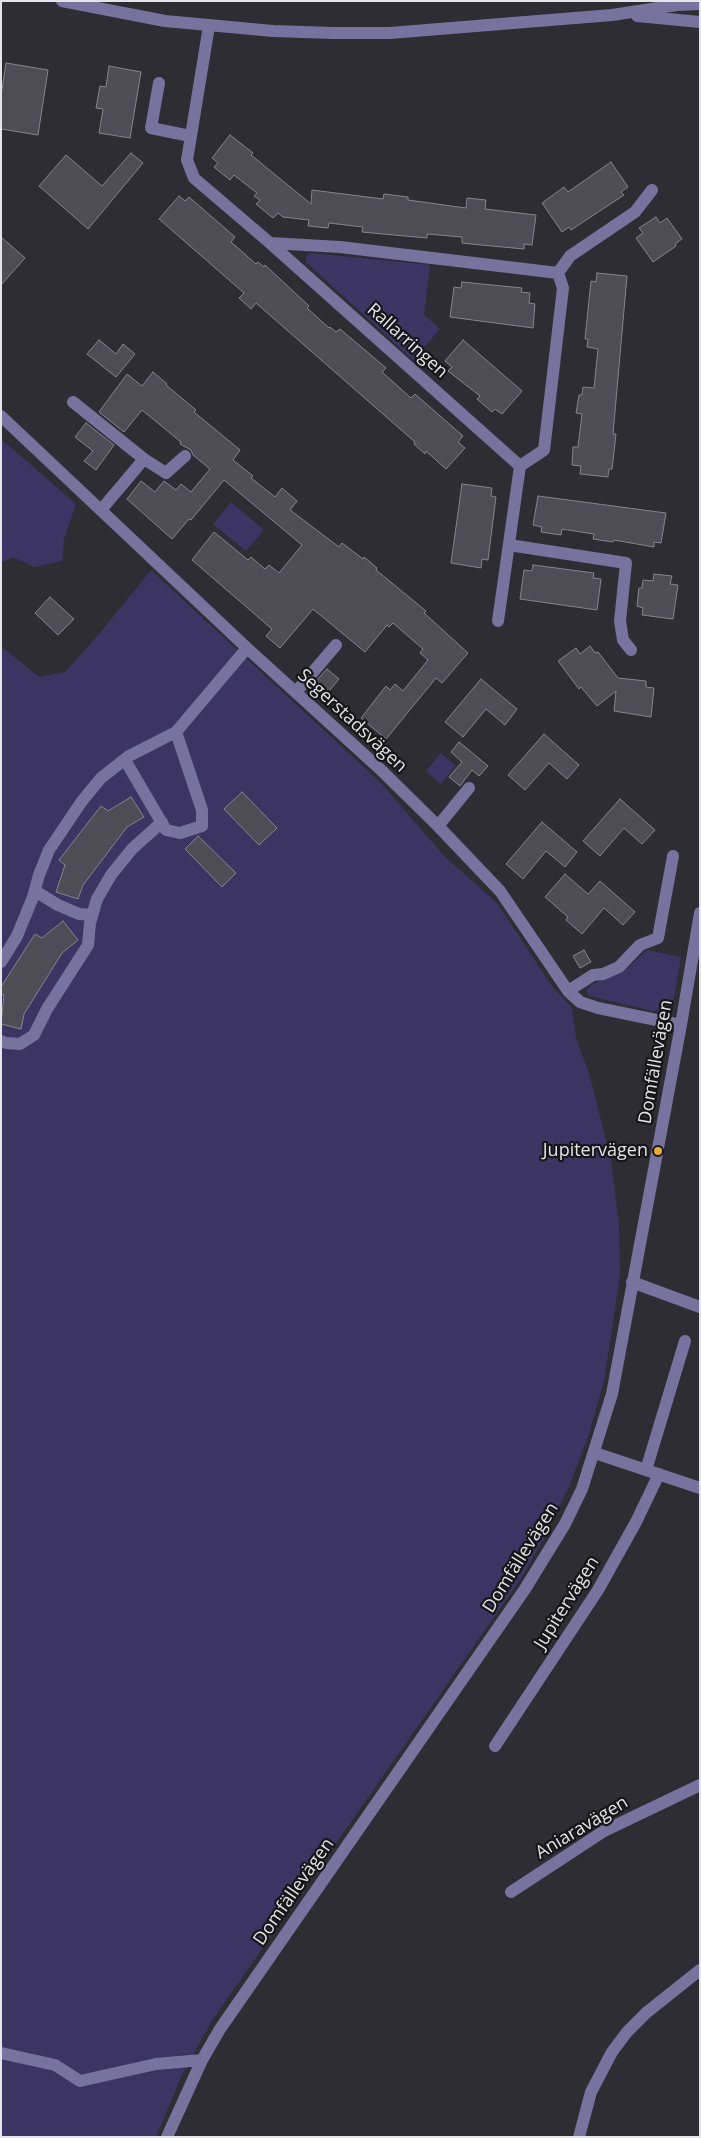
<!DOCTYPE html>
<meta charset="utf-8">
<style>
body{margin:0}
#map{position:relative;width:701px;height:2138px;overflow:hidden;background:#2e2d34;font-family:"Open Sans",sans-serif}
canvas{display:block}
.frame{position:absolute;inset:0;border:2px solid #e3e3e8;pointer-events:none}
</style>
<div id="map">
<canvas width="701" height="2138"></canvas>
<div class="frame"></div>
</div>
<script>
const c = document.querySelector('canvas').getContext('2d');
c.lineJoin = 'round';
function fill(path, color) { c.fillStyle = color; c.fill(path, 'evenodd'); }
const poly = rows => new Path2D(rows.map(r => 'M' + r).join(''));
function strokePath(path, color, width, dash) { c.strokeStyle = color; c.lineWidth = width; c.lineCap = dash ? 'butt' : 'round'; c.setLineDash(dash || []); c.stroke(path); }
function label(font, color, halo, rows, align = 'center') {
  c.font = font + ' "Open Sans",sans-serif'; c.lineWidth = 4.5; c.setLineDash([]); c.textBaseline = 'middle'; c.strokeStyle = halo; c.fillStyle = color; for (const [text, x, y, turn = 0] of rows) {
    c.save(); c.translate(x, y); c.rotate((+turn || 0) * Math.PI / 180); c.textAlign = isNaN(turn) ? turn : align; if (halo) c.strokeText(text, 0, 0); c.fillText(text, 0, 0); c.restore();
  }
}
const green = poly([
 [311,253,430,265,424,315,440,329,413,360,306,262,306,256],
 [1,439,76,504,64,539,62,561,34,567,13,557,1,563],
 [231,502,264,530,246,551,213,524],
 [151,570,382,784,444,856,497,903,551,985,572,1008,576,1039,589,1073,611,1160,619,1224,620,1276,604,1381,589,1434,570,1484,547,1533,520,1580,211,2022,182,2075,156,2137,1,2137,1,646,39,677,65,672,100,633],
 [441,753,456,766,441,784,426,771],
 [647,950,681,957,673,1004,664,1010,653,1011,589,996,586,991,592,984,624,971]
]);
const building = poly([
 [6,63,48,70,38,135,1,129,1,96,6,63],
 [109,66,141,72,130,138,99,133,103,109,96,108,100,86,106,87,109,66],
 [230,135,253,153,251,155,311,204,312,190,383,199,384,194,408,197,408,200,466,208,467,198,486,200,485,209,536,215,532,245,524,244,524,249,481,245,462,243,462,237,427,234,427,238,383,234,362,232,363,227,329,223,328,228,308,226,309,220,283,217,278,213,273,218,256,204,260,200,254,196,257,193,234,175,230,180,214,167,218,163,212,158,230,135],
 [131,153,143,163,88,229,39,186,66,155,102,186,131,153],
 [611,162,628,187,621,192,624,195,571,230,569,227,562,232,542,203,564,187,568,192,611,162],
 [179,196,185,201,189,197,235,237,231,242,256,264,258,262,264,267,265,265,309,306,307,308,329,328,330,327,336,332,340,329,386,368,382,372,411,398,415,394,463,436,458,442,465,448,446,469,426,451,425,454,414,444,415,442,256,303,251,309,239,298,244,293,159,219,179,196],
 [656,217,660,223,667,218,682,239,675,244,676,246,653,262,636,238,643,233,639,228,656,217],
 [1,237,25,258,1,285,1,237],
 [597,273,627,276,613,434,616,434,612,469,609,469,608,477,580,474,581,466,572,465,573,447,578,447,582,414,576,413,579,395,582,395,583,387,594,388,598,349,587,347,588,339,585,339,591,281,596,282,597,273],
 [462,282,522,288,521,292,530,293,529,303,535,304,533,328,450,317,454,287,461,288,462,282],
 [99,340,116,354,123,344,135,354,116,377,87,354,99,340],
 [463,340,522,391,502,414,495,409,492,412,477,399,480,396,448,371,452,367,445,361,463,340],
 [153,372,167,384,166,385,196,410,194,412,240,450,233,460,253,476,251,478,275,497,282,488,297,501,290,510,339,547,342,543,363,559,364,557,377,568,376,570,426,611,424,613,468,653,442,683,436,678,386,739,361,718,386,686,390,690,395,684,403,691,428,660,420,653,423,649,393,623,389,627,387,625,365,652,313,609,280,648,266,636,272,629,192,560,214,532,248,560,251,557,265,569,269,565,279,573,302,545,224,480,191,520,189,519,172,539,127,499,141,481,155,492,164,481,176,490,181,484,191,492,210,469,193,455,191,450,180,444,181,442,142,410,124,432,99,412,127,374,142,386,153,372],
 [86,423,114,445,96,470,84,461,93,451,75,437,86,423],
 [462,484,492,488,491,496,496,497,488,560,482,559,481,568,451,563,462,484],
 [538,496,666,513,661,543,654,542,654,547,614,540,613,542,593,539,594,534,562,529,561,535,541,532,542,527,533,525,538,496],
 [533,565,594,573,593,578,601,579,597,610,520,599,524,570,532,571,533,565],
 [654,574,672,576,670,584,678,585,673,619,642,615,643,608,637,606,639,588,642,588,643,580,653,581,654,574],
 [50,597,74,619,58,635,35,613,50,597],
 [590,646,595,653,598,652,618,678,646,681,646,687,654,688,651,717,614,711,616,691,597,706,581,687,579,689,558,661,576,648,580,654,590,646],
 [327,669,339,679,329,691,316,681,327,669],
 [481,679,517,709,505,725,486,709,463,737,445,722,481,679],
 [544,734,579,765,567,779,549,763,525,790,508,775,544,734],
 [459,742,488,766,479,776,472,770,460,786,449,777,462,762,451,752,459,742],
 [242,792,277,828,259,845,224,809,242,792],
 [131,797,144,817,127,827,83,885,78,899,56,892,65,865,59,860,101,806,108,811,131,797],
 [620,799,655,830,642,844,624,828,600,856,583,841,620,799],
 [542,822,577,852,565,867,546,851,523,879,506,864,542,822],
 [198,836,236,873,222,887,185,849,198,836],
 [565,874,588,894,600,881,635,912,623,925,604,908,582,934,566,920,568,917,545,897,565,874],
 [63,921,78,940,62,953,24,1014,21,1029,1,1024,4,995,1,994,1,987,35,934,42,938,63,921],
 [584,950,591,962,580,968,573,956,584,950]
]);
const minor = poly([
 [62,1,165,21,273,31,333,33,390,33,476,26,612,15,677,5,700,4],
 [637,16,700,22],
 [209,26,187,160,194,178,270,243,340,247,558,273,563,288,544,450,520,466,270,243],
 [159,83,151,128,190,136],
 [558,273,570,256,635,212,652,190],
 [73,402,144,459,101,510],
 [1,416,247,648,380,769,438,826,500,891,568,991,580,1002,598,1008,681,1025],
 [144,459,166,473,185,456],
 [509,545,626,563,620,621,623,640,631,650],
 [498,621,520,466],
 [296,692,336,645],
 [125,760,166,830,180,833,202,826,202,810,176,732],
 [438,826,469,788],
 [35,891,58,905,79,914,92,915],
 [1,962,17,936,33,897,39,875,49,850,82,801,101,778,129,756,176,732,247,648],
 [568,991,593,975,603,974,619,967,640,945,658,938,673,856],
 [1,1041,6,1043,20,1044,34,1035,47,1009,88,945,90,923,97,899,111,875,132,849,162,822],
 [632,1282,700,1307],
 [595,1453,700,1488],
 [646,1470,685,1341],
 [495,1746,598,1590,636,1522,659,1474],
 [511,1892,604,1831,700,1785],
 [1,2053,55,2065,80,2081,156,2064,202,2060],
 [167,2137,202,2060,220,2029,525,1589,565,1524,582,1489,612,1394,681,1025,700,913],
 [579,2137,591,2092,612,2052,627,2032,646,2013,700,1970]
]);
const markers = [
 [658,1151,5,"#e8ab37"]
];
const streetNames = [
 ["Rallarringen",407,341,42],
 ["Segerstadsvägen",352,721,43],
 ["Domfällevägen",656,1062,-80],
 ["Domfällevägen",521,1558,-58],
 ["Jupitervägen",567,1603,-58],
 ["Aniaravägen",582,1828,-31],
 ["Domfällevägen",294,1892,-55]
];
const poiNames = [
 ["Jupitervägen",648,1151]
];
fill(green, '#3c3564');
fill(building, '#4e4d55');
strokePath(building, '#85858d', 1);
strokePath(minor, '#77729e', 12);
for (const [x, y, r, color] of markers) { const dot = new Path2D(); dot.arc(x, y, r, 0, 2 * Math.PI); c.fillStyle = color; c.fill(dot); strokePath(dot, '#161619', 2); }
label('18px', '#e3e3e8', '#161619', streetNames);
label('18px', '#e3e3e8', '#161619', poiNames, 'right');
</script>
